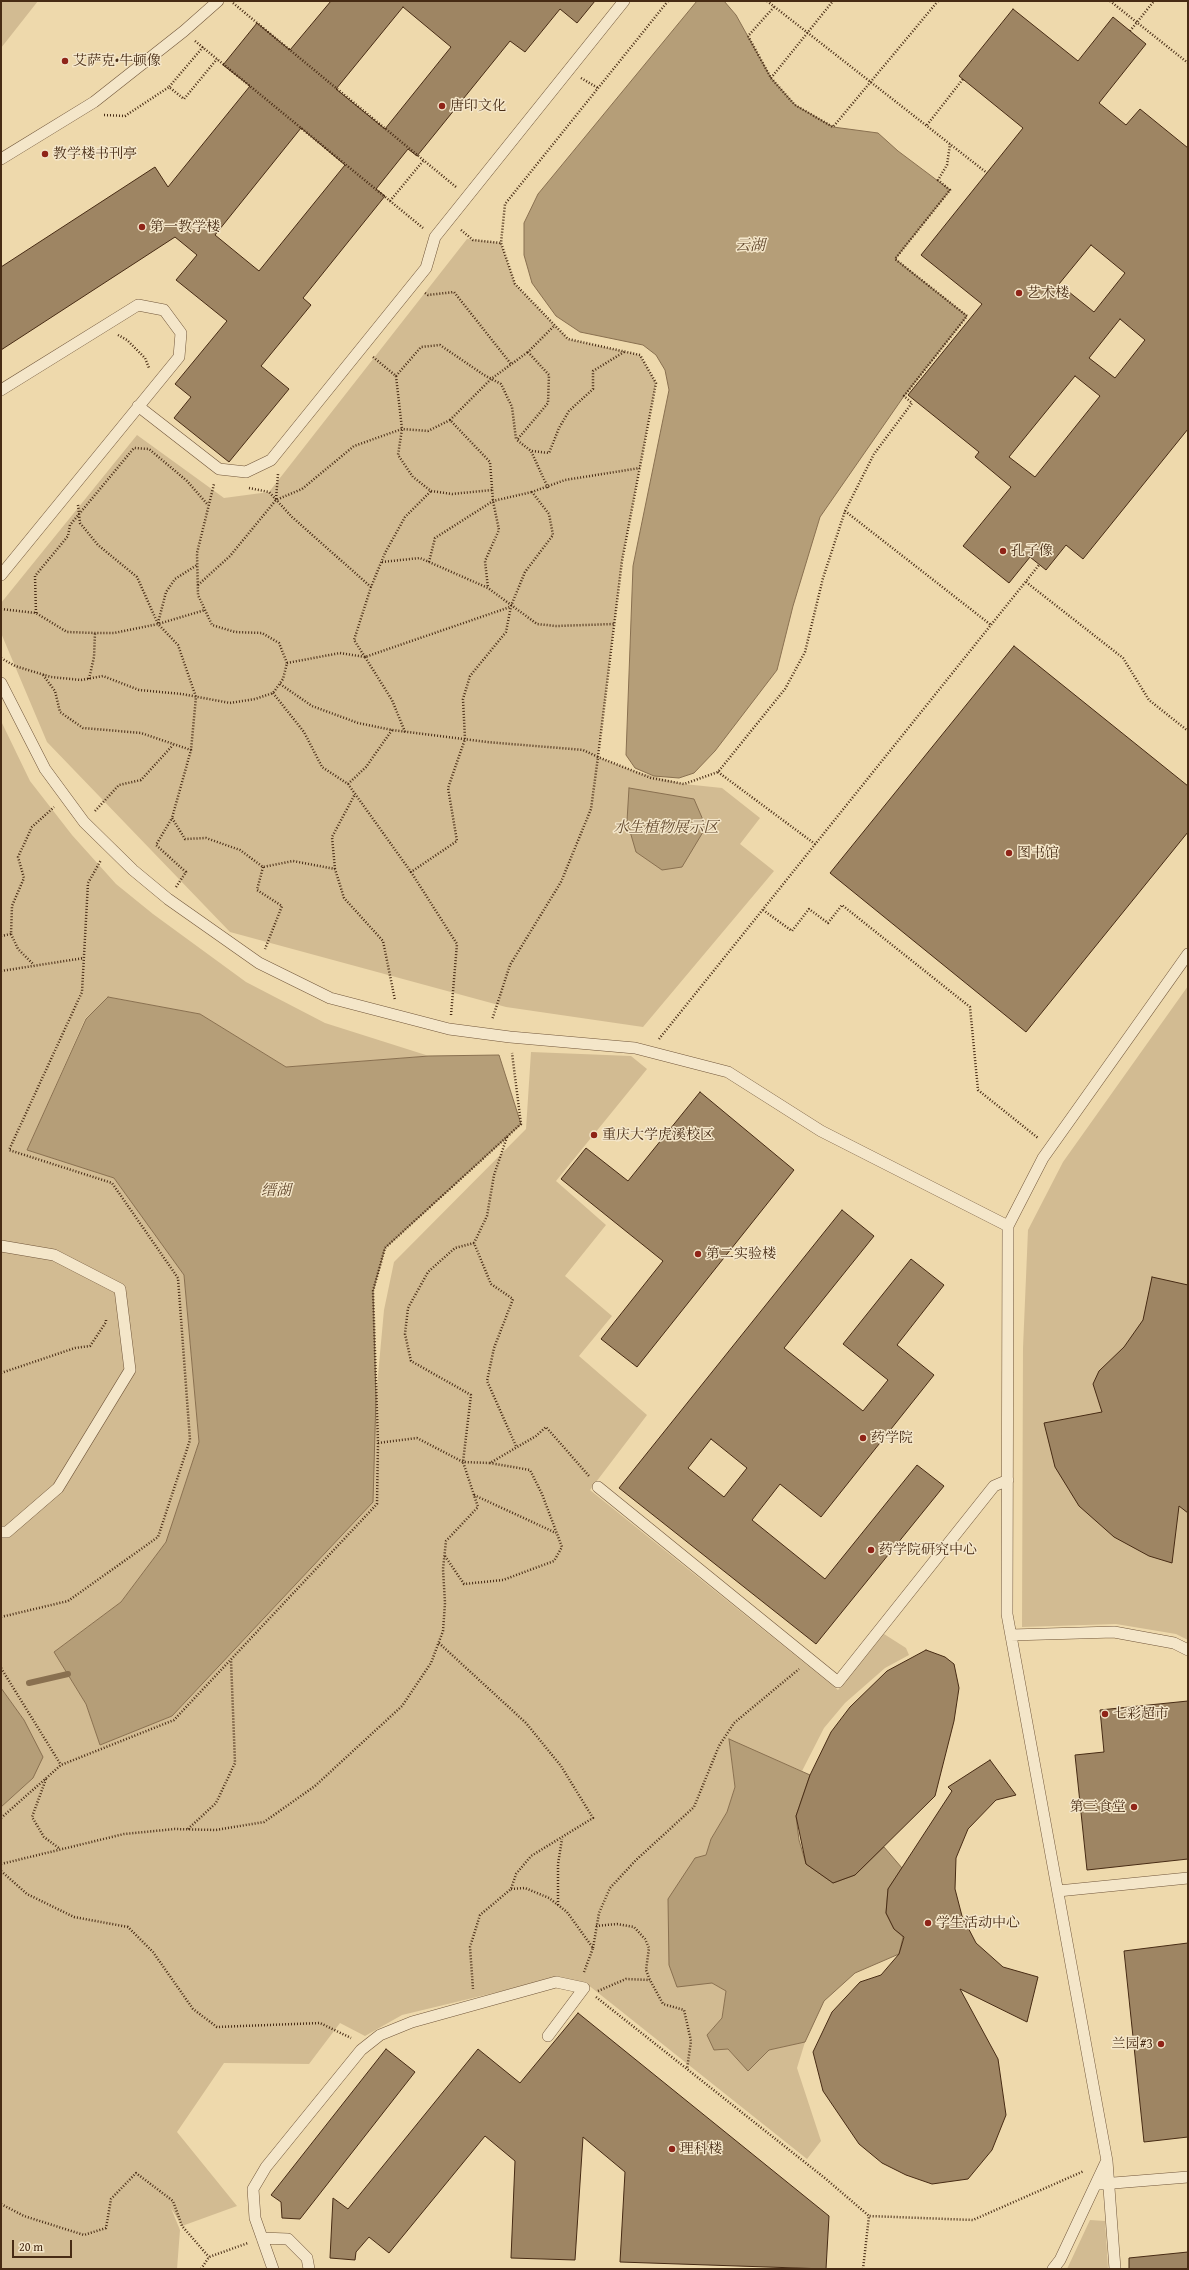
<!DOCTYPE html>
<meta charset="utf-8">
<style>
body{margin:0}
#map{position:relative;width:1189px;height:2270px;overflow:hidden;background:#eed9ac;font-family:"Gentium Book Plus",serif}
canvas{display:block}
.frame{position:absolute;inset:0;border:2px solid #472b14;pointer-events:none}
.scale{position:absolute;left:12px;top:2240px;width:60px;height:18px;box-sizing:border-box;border:2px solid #472b14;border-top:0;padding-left:5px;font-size:12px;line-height:14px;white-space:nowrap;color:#472b14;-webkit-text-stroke:3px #f4e6c9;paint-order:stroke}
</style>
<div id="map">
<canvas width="1189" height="2270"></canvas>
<div class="frame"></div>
<div class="scale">20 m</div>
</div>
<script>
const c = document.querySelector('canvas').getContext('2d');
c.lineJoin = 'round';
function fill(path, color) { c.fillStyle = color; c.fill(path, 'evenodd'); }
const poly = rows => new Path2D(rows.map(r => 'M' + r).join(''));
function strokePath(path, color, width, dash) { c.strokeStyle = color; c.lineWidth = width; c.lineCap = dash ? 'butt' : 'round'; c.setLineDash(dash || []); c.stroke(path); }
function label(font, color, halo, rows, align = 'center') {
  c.font = font + ' "Gentium Book Plus","Noto Serif SC",serif'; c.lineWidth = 3; c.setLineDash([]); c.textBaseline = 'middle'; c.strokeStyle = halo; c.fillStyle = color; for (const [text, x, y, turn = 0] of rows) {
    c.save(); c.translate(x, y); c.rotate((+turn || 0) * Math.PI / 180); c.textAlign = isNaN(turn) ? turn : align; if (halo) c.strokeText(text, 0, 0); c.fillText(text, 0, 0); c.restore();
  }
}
const green = poly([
 [1,1,38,1,1,48],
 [467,239,501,243,515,284,568,339,640,355,656,383,622,561,598,757,634,771,684,784,722,788,760,818,740,844,774,871,643,1027,506,1007,230,932,47,742,1,633,1,603,137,435,224,498,269,492],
 [1,721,30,781,72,835,116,884,153,914,246,982,325,1023,429,1056,286,1067,200,1014,109,997,85,1019,27,1150,114,1178,184,1275,199,1442,166,1542,121,1602,54,1652,86,1704,100,1745,172,1716,373,1502,376,1397,384,1310,394,1262,526,1129,531,1052,631,1056,647,1069,556,1181,606,1225,565,1276,612,1316,579,1356,647,1415,590,1490,838,1690,884,1634,906,1648,909,1655,885,1668,845,1703,824,1728,802,1771,729,1740,735,1787,727,1812,711,1839,706,1855,712,1983,726,1991,722,2018,707,2035,728,2049,748,2071,769,2050,805,2042,797,2068,821,2141,807,2159,587,1984,556,1978,402,2015,365,2036,340,2023,309,2064,224,2063,177,2132,237,2206,182,2226,171,2208,180,2230,177,2269,1,2269,1,1807,33,1778,24,1720,1,1688],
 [1188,986,1188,1640,1176,1634,1116,1624,1022,1627,1023,1348,1028,1230,1063,1162],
 [1090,2220,1105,2221,1108,2269,1067,2269]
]);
const water = poly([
 [697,1,724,1,736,15,771,78,795,105,833,127,878,133,898,151,950,190,895,259,967,316,904,396,820,517,793,606,777,670,715,751,694,773,679,778,654,776,635,768,626,755,633,566,669,390,665,370,656,355,643,345,580,332,556,316,532,283,524,255,524,223,538,194,697,1],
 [629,788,694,799,706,827,682,867,662,870,636,852,627,821,629,788],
 [108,997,200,1014,286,1067,429,1056,499,1055,521,1124,385,1248,373,1291,376,1397,373,1502,172,1716,100,1745,86,1704,54,1652,121,1602,166,1542,199,1442,184,1275,114,1178,27,1150,86,1019,108,997],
 [1,1688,24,1720,43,1757,33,1778,1,1807,1,1688],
 [729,1739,810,1775,796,1816,799,1840,806,1864,833,1883,855,1875,884,1847,902,1868,888,1889,886,1913,894,1929,903,1937,899,1954,855,1973,824,2001,805,2042,769,2050,748,2071,728,2049,714,2050,707,2035,722,2018,726,1991,712,1983,677,1987,669,1965,668,1899,695,1858,706,1855,711,1839,727,1812,735,1787,729,1739]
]);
const stream = poly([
 [29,1683,68,1674]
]);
const building = poly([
 [331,1,595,1,577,23,560,9,525,52,510,41,417,156,408,149,376,189,385,196,303,298,311,305,261,366,289,389,229,462,174,418,191,397,175,384,227,321,176,280,197,255,175,237,1,350,1,267,155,167,168,187,250,86,223,65,257,23,290,50,331,1],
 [403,7,451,47,385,129,336,89,403,7],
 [301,128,345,165,259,271,215,235,301,128],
 [1013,9,1078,61,1113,17,1146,44,1099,103,1126,125,1140,109,1188,148,1188,429,1083,559,1066,545,1046,570,1030,557,1009,583,963,546,1011,487,975,457,979,452,908,395,982,304,921,255,1023,128,959,76,1013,9],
 [1091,245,1125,273,1094,312,1059,284,1091,245],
 [1120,319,1145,340,1115,378,1089,358,1120,319],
 [1075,376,1100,396,1035,477,1009,457,1075,376],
 [1014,646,1188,786,1188,832,1026,1032,830,873,1014,646],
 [700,1092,794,1170,637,1367,601,1339,663,1261,561,1179,586,1148,628,1181,700,1092],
 [842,1210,874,1236,784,1348,863,1411,888,1380,843,1344,911,1259,944,1285,897,1345,934,1375,821,1517,780,1484,752,1520,825,1579,917,1465,944,1486,816,1644,619,1488,842,1210],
 [711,1439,747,1468,724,1497,688,1468,711,1439],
 [1152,1277,1188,1285,1188,1513,1179,1506,1172,1563,1149,1556,1114,1537,1079,1506,1055,1467,1044,1423,1102,1412,1093,1384,1099,1371,1124,1347,1143,1320,1152,1277],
 [926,1650,945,1657,954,1664,959,1688,954,1721,935,1796,855,1875,833,1883,806,1864,796,1816,810,1775,831,1732,850,1707,887,1671,926,1650],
 [1188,1701,1188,1859,1087,1870,1075,1755,1104,1752,1100,1710,1188,1701],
 [990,1760,1016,1795,996,1800,968,1829,956,1858,955,1889,962,1916,976,1943,1003,1967,1038,1977,1027,2022,960,1989,998,2059,1006,2115,992,2150,968,2179,932,2184,906,2175,882,2163,859,2144,823,2091,813,2052,832,2012,860,1982,881,1975,899,1954,904,1937,894,1929,886,1913,888,1889,952,1791,948,1787,990,1760],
 [1188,1943,1188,2137,1144,2142,1124,1951,1188,1943],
 [578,2013,829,2216,826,2269,620,2262,625,2172,583,2137,575,2260,511,2258,515,2161,485,2136,389,2253,369,2237,356,2252,355,2260,330,2258,333,2198,348,2209,478,2049,520,2083,578,2013],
 [386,2049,415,2072,300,2219,282,2218,281,2202,271,2195,386,2049],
 [1188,2252,1188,2269,1129,2269,1129,2258,1188,2252]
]);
const path = poly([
 [668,1,505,204,501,243,515,284,568,339,640,355,656,383,622,561,598,757,651,778,684,784,718,772,785,689,805,652,823,578,845,511,874,454,912,403,904,396,967,316,895,259,950,190,938,180,947,165,950,144],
 [767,1,987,173],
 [1110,1,1188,63],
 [233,3,456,187],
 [774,7,748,36,771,78,795,105,833,127,938,1],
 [1130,31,1154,1],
 [195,41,423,228],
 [203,47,169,87,184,99,217,59],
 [581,78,598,88],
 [771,78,833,1],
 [104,115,125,116,169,87],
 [927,125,963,79],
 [390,201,423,161],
 [461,230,473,240,501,243],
 [425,293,428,295,454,292,511,364],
 [118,335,127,340,145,358,149,368],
 [373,357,396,376,402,429,398,455,413,477,431,491,452,494,492,490],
 [396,376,421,347,440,345,484,375,501,384,512,407,516,439],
 [450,420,491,379,528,352],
 [532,451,549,453,559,428,569,411,593,389,593,371,624,352],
 [249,488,269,492,292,517,371,587],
 [548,488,531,451,517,440,548,403,549,375,528,352,555,325],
 [276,499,278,474],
 [78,505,80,523,98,545,137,577,158,624,178,645,196,697,191,750],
 [845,511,991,625],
 [382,562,420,558,488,588,537,624,556,626,614,624],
 [429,562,435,538,493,501,532,492],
 [1026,582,1123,658,1149,700,1188,731],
 [198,585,230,556,276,500,302,489,354,446,402,429,428,431,450,420,490,462,493,501,499,530,485,561,488,588],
 [1,609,36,613,67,632,95,633,114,633,158,624,205,610],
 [36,613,35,576,68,536,70,525,134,448,149,449,187,481,208,505],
 [158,623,166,592,175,579,197,565],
 [365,657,354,640,371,587,385,553,405,517,431,491],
 [1,658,15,666,51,677,81,680,103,676,139,690,182,694,230,703,255,699,273,693,283,679,287,663,279,643,262,633,235,632,212,625,198,595,197,553,214,484],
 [287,663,340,653,365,657],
 [43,675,55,691,60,712,83,728,141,733,191,750,172,818],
 [89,679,94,657,95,633],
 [280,684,312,706,358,723,392,730,487,742,583,750,598,757,591,809,561,882,510,965,492,1020],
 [273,693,304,732,322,767,348,784,411,872],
 [405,732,392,700,365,657,510,607],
 [718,772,815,844],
 [348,784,366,767,392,730],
 [95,811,119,785,141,780,173,745],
 [263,867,257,890,282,906,265,949],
 [335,869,332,837,355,794],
 [176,887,186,872,156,845,172,818,185,839,206,838,240,850,263,867,293,861,335,869,344,898,383,941,395,1000],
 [763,910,792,931,809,909,828,923,842,905,970,1007,978,1090,1038,1138],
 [11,934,18,949,34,965],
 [1,936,11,934,12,906,24,878,18,857,32,827,54,807],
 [1,971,84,958],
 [451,1015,457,944,411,872,457,841,448,788,465,739,463,699,470,676,506,632,511,606,525,572,553,535,549,514,532,492,565,480,640,468],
 [659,1039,1039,565],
 [507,1137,494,1175,487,1216,474,1243,491,1284,513,1299,494,1348,487,1381,516,1446],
 [1,1373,75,1348,90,1346,106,1322,106,1319],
 [378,1443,417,1438,463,1462,490,1463,536,1436,546,1427,589,1476],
 [474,1495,556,1533],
 [445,1556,464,1584,503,1580,554,1561,562,1547,542,1494,530,1470,490,1463],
 [1,1617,68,1601,158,1537,190,1440,178,1278,112,1183,9,1150,82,992,88,883,101,860],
 [439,1643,526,1723,561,1766,593,1818,531,1856,516,1874,511,1889,480,1915,470,1947,473,1989],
 [1,1668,61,1765],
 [46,1779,32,1817,44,1837,60,1849],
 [1,1818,61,1765,174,1720,377,1504,378,1443,373,1291,385,1248,521,1124,512,1053],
 [188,1829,216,1803,235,1763,231,1660],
 [1,1864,124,1834,175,1829,216,1830,264,1822,315,1786,402,1706,431,1663,443,1631,445,1603,443,1569,446,1541,478,1507,463,1462,471,1395,411,1361,405,1334,408,1308,428,1272,455,1248,474,1243],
 [1,1871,27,1894,74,1917,128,1927,153,1952,193,2009,217,2027,320,2023,351,2038],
 [511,1889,525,1888,549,1898,567,1912,593,1948,584,1972],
 [558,1905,558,1864,562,1839],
 [596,1926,617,1924,634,1927,645,1939,649,1948,646,1970,650,1980,663,2004,684,2010,691,2041,687,2069],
 [593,1948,599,1913,610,1888,636,1860,694,1807,719,1746,734,1723,799,1669],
 [598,1991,626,1979,650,1980],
 [596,1997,826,2179,869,2216],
 [1,2204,24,2216,84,2235,106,2228,111,2199,136,2173,173,2201,182,2226,209,2257],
 [201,2269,209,2257,248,2243],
 [863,2269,869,2216,973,2220,1084,2171]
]);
const service = poly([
 [1,159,94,102,184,31,218,1],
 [1,390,138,305,164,310,181,333,179,357,1,575],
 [138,406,219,469,246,472,271,460,426,268,435,237,624,1],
 [1,683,45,769,84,822,133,870,168,899,259,963,330,998,449,1029,510,1037,635,1048,728,1072,821,1131,1008,1226],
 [1,1246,54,1255,120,1289,130,1370,58,1488,7,1532,1,1532],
 [598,1487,838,1682,994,1486,1008,1480],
 [1011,1635,1114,1632,1174,1643,1188,1650],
 [1058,1891,1188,1878],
 [1101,2184,1188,2177],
 [262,2238,288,2239,307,2258,309,2269],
 [273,2269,255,2218,253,2189,266,2167,361,2050,380,2035,412,2022,556,1982,584,1988,548,2036],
 [1053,2269,1060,2260,1106,2162],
 [1115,2269,1107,2161,1007,1614,1008,1226,1043,1158,1188,954]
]);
const markers = [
 [65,61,4,"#8f2418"],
 [442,106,4,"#8f2418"],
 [45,154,4,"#8f2418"],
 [142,227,4,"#8f2418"],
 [1019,293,4,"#8f2418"],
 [1003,551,4,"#8f2418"],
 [1009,853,4,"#8f2418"],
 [594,1135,4,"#8f2418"],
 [698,1254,4,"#8f2418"],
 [863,1438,4,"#8f2418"],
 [871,1550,4,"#8f2418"],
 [1105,1714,4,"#8f2418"],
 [1134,1807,4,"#8f2418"],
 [928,1923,4,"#8f2418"],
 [1161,2044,4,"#8f2418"],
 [672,2149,4,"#8f2418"]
];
const poiNames = [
 ["艾萨克•牛顿像",73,61],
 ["唐印文化",450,106],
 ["教学楼书刊亭",53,154],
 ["第一教学楼",150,227],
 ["艺术楼",1027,293],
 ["孔子像",1011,551],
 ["图书馆",1017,853],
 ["重庆大学虎溪校区",602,1135],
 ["第二实验楼",706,1254],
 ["药学院",871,1438],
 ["药学院研究中心",879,1550],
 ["七彩超市",1113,1714],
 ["第三食堂",1126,1807,"right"],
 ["学生活动中心",936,1923],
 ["兰园#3",1153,2044,"right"],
 ["理科楼",680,2149]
];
const waterNames = [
 ["云湖",750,246],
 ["水生植物展示区",666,828],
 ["缙湖",276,1191]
];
fill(green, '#d2bb92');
fill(water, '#b59e78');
strokePath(water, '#897050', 1);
strokePath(stream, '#897050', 6);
fill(building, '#9e8563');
strokePath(building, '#472b14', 1);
strokePath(service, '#71563a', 12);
strokePath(path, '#472b14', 2.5, [1, 2]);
strokePath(service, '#f4e6c9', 11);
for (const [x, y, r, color] of markers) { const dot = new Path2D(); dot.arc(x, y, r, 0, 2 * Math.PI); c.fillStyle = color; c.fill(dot); strokePath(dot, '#f4e6c9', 1.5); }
label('14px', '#472b14', '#f4e6c9', poiNames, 'left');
label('italic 15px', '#62482d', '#f4e6c9', waterNames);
</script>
